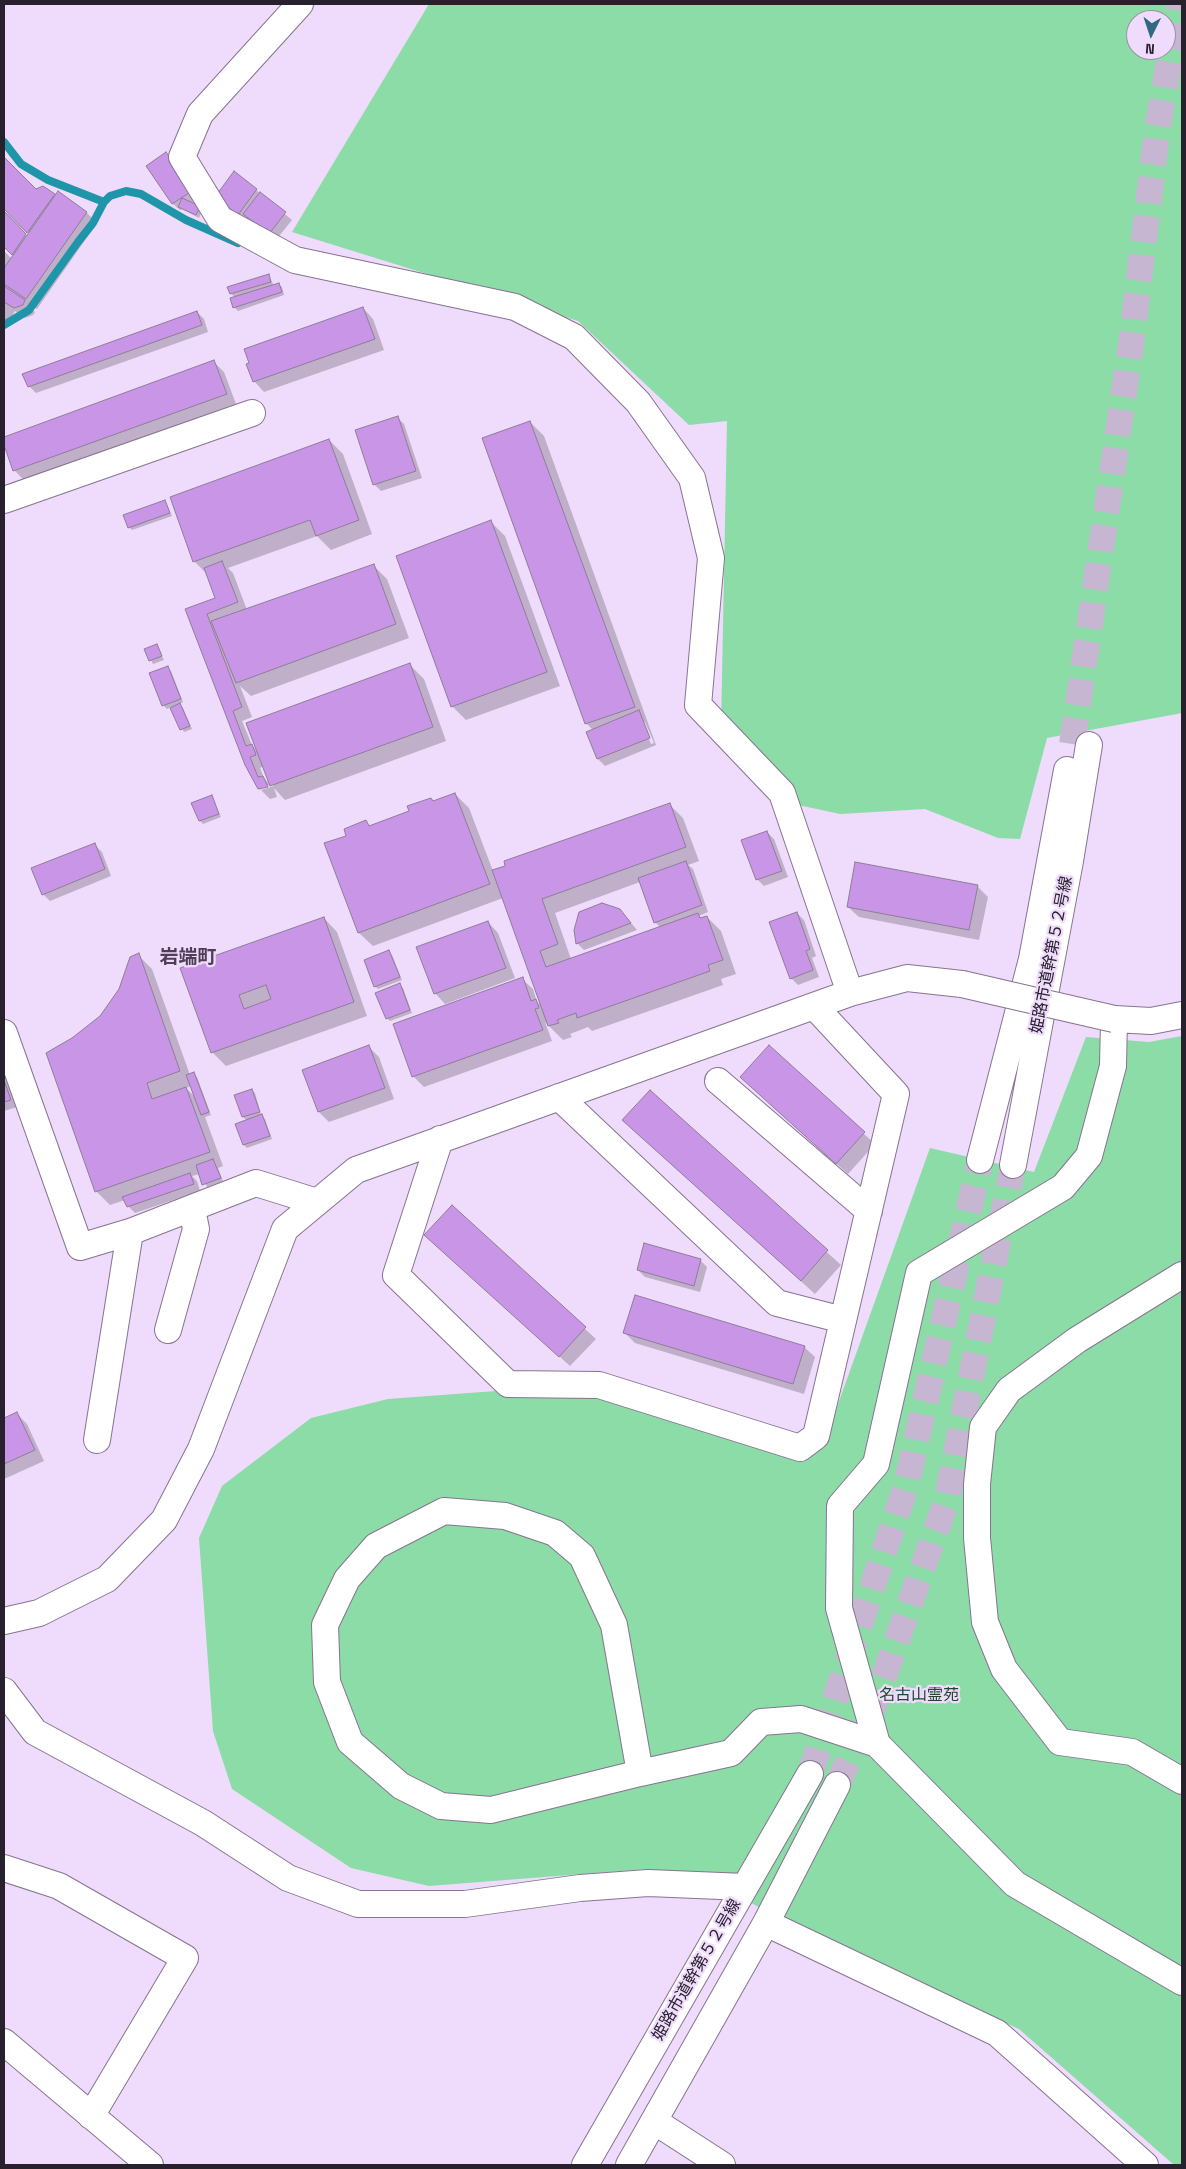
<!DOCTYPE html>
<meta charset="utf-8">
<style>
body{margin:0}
#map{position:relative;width:1186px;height:2169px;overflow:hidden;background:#efdbfb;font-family:"Space Grotesk",sans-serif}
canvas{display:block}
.frame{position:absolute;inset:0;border:5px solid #28202c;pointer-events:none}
.north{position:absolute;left:1126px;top:10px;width:50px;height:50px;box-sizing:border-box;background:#efdbfb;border:1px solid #9f90a8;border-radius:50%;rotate:184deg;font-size:14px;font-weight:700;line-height:20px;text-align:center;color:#28202c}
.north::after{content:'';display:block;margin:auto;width:18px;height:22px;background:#316983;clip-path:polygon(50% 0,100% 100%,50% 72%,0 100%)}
</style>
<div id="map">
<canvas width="1186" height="2169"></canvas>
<div class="frame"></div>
<div class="north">N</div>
</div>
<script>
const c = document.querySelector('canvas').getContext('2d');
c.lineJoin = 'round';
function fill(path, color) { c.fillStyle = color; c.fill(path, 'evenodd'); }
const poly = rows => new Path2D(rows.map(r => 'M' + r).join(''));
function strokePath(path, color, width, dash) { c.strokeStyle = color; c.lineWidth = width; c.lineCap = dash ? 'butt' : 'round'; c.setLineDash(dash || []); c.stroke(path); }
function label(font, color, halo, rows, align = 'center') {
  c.font = font + ' "Space Grotesk","Noto Sans JP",sans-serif'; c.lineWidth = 4.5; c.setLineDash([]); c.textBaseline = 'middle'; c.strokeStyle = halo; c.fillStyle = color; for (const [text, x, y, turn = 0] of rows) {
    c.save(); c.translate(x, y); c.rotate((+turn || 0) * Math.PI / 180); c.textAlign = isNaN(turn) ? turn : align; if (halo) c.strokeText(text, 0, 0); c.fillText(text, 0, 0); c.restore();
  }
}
const green = poly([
 [429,4,1182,4,1182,713,1047,738,1020,839,998,838,925,809,840,814,789,803,721,728,727,421,689,425,578,321,292,232],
 [1136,20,1166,20,1166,50,1136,50],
 [1182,1036,1182,2165,1174,2165,1019,2029,804,1933,720,1885,646,1869,429,1886,351,1868,232,1789,213,1731,199,1538,222,1486,311,1418,388,1399,496,1391,596,1398,807,1459,824,1443,930,1148,1034,1172,1086,1037,1149,1042]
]);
const shadow = poly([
 [4,159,36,190,56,197,59,193,87,213,97,223,37,309,27,304,35,312,33,315,25,318,15,311,4,331,4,251,12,259,14,256,4,246,4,213,27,237,30,234,4,208],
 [148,166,198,198,190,203,202,210,199,218,182,209,180,210,173,204],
 [256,190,292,220,276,240,248,217,246,221,223,204],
 [269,276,274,286,278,284,282,287,284,295,238,311,234,307,235,298,231,293],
 [363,308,373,319,384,350,264,392,254,381],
 [197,312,204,319,208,332,36,393,29,386],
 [214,362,224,372,236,404,25,481,14,470,4,438],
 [397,417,404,424,422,478,381,491,374,484],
 [530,422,544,436,656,745,605,766,598,759,587,732,593,730,586,723],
 [642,722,645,722,654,743,651,744],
 [329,440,343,454,372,534,331,550,317,536,228,568,233,573,247,610,373,565,387,579,409,638,251,696,240,686,252,717,242,721,252,745,258,752,410,665,424,679,446,741,285,800,274,788,277,797,270,799,259,788,187,610,217,599,208,575,195,562,171,498],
 [264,766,274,786,261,790,261,787,270,785,264,778,260,768],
 [165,502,172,516,132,530,129,527],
 [491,522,505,536,560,686,466,720,452,706],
 [157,646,164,660,153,664,146,650],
 [167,668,171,671,183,702,179,704,183,708,192,729,184,732,171,707,167,709,163,705],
 [455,794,469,808,493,871,669,804,683,818,699,861,688,865,693,869,708,912,699,916,702,919,707,917,721,931,736,974,721,979,723,985,592,1031,588,1027,570,1034,572,1037,563,1040,545,1022,552,1041,424,1087,414,1077,394,1025,522,979,533,989,537,1002,542,1006,503,898,373,946,359,933,348,836,366,822,371,827],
 [640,882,655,922,660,927,571,959,555,913],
 [211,797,221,817,203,824,200,821],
 [767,832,774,839,788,877,764,886,757,879],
 [95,845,102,852,111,876,50,901,43,894],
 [977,886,988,897,979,940,859,917,848,907],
 [797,913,804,920,816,956,812,958,819,977,798,985,791,978],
 [324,918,337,932,367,1016,226,1066,212,1052,181,969],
 [627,918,637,930,584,950,577,943],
 [488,922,498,933,515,978,445,1004,435,993],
 [389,952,392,955,402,980,378,989,375,986],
 [138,955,152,969,190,1075,194,1074,197,1077,211,1115,205,1117,223,1166,218,1168,223,1181,207,1187,200,1174,192,1176,197,1181,200,1191,135,1213,128,1206,125,1200,110,1205,96,1191,73,1039,101,1017,120,990],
 [191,1086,196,1098,186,1088],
 [400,985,403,988,412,1013,390,1021,387,1018],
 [369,1047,379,1057,394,1099,329,1122,319,1112,303,1070],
 [769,1047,875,1144,848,1174,752,1087],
 [4,1070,17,1107,4,1111],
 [252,1090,255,1093,261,1115,265,1119,272,1139,247,1148,244,1145,247,1121,243,1117,235,1096],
 [650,1091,841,1265,815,1294,638,1134],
 [452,1207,596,1339,570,1366,437,1246],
 [700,1260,707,1267,700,1292,645,1277,638,1270],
 [625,1333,804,1347,815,1357,804,1394,635,1343],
 [17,1414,27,1424,44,1461,4,1479,4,1420]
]);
const stream = poly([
 [4,142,21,164,48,180,104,202],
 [4,325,29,310,78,242,93,223,104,202,110,196,126,191,141,194,186,220,238,243]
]);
const building = poly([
 [166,152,192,191,172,204,146,166,166,152],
 [4,157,36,189,43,186,55,194,27,233,4,209,4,157],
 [234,171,257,189,238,215,215,197,234,171],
 [58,191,87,212,26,299,4,284,4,268,58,191],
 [260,192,286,212,269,234,243,214,260,192],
 [182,198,200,206,196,215,178,207,182,198],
 [4,211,26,234,12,255,4,247,4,211],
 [269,274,271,282,230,294,227,287,269,274],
 [279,283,282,292,233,308,230,298,279,283],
 [4,286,25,300,23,305,14,308,4,302,4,286],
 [363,307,375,339,253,382,246,364,249,363,244,349,363,307],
 [197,311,202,325,28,387,22,374,197,311],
 [214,360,227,394,13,471,4,445,4,437,214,360],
 [398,416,416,471,373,485,355,430,398,416],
 [530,421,635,707,585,724,482,438,530,421],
 [329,439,359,520,316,536,310,520,193,562,170,497,329,439],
 [165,500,170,513,128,528,123,515,165,500],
 [491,520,547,672,451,707,396,556,491,520],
 [222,561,238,602,207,614,242,707,233,711,246,746,252,744,256,755,250,757,258,777,263,776,268,787,258,789,245,765,185,609,215,598,204,568,222,561],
 [374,564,396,624,236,683,211,621,374,564],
 [157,644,162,656,149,661,144,649,157,644],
 [410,663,433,727,270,786,246,723,410,663],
 [168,666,181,699,162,706,149,673,168,666],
 [180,703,190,726,180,730,170,708,180,703],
 [639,710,650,738,597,759,586,732,639,710],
 [455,793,490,884,358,933,324,843,346,836,344,829,366,820,369,826,409,811,407,806,431,798,433,801,455,793],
 [212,795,219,814,199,821,191,803,212,795],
 [670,803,686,847,542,899,558,944,540,951,546,967,698,913,700,918,707,916,723,960,708,965,710,971,577,1018,576,1013,557,1020,559,1023,548,1026,492,870,505,866,504,861,670,803],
 [767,831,782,871,756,880,741,840,767,831],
 [95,843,105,869,42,895,31,868,95,843],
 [686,861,702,905,654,923,638,878,686,861],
 [855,862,978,885,969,930,847,907,855,862],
 [602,903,620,909,631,923,576,944,574,930,579,912,602,903],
 [797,912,810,949,806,951,813,970,790,979,769,922,797,912],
 [324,917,354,1002,211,1053,180,968,324,917],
 [266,985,271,999,244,1009,239,995,266,985],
 [488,921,506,968,434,994,416,947,488,921],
 [389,950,400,977,374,987,364,960,389,950],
 [139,953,180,1071,147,1083,152,1099,186,1087,210,1152,95,1192,46,1053,72,1038,100,1016,119,989,130,957,139,953],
 [523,977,531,1001,536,999,539,1008,535,1009,543,1030,412,1077,393,1024,523,977],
 [400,983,410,1010,386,1019,375,993,400,983],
 [369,1045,385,1088,318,1112,302,1070,369,1045],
 [769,1045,865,1132,836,1164,740,1077,769,1045],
 [194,1072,209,1112,201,1115,186,1075,194,1072],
 [4,1080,11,1100,4,1102,4,1080],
 [252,1089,260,1112,242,1117,234,1095,252,1089],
 [650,1090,828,1250,801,1281,622,1120,650,1090],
 [262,1114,270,1136,243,1145,235,1124,262,1114],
 [213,1159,221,1178,202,1185,196,1165,213,1159],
 [190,1173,194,1184,127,1207,122,1197,190,1173],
 [452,1205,586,1327,559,1357,424,1235,452,1205],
 [644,1243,701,1259,694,1286,637,1270,644,1243],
 [635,1295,805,1346,793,1384,623,1333,635,1295],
 [17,1412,35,1450,4,1464,4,1418,17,1412]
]);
const minorTunnel = poly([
 [1072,744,1131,344,1157,131,1179,4],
 [810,1774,906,1486,980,1160],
 [837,1785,871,1713,947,1499,1013,1165]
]);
const minor = poly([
 [300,4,200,114,182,157,220,219,295,260,515,307,574,337,638,402,692,478,711,558,698,705,782,793,850,993],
 [4,500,252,413],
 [1182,1015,1151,1021,1114,1019,1113,1066,1089,1156,1063,1187,919,1273,876,1464,840,1506,839,1608,877,1744,1015,1884,1182,1982],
 [4,1033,80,1247,130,1232,256,1183,317,1202],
 [718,1081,869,1211],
 [559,1097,777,1303,843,1320],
 [440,1139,396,1275,508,1384,599,1385,800,1448,816,1436,896,1094,814,1006],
 [980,1160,1032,959,1067,770],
 [1013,1165,1070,861,1089,745],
 [1182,1275,1077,1340,1009,1390,983,1427,977,1484,977,1538,985,1622,1004,1669,1060,1742,1132,1752,1182,1781],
 [168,1330,196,1229,192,1209],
 [97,1440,130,1232],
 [4,1621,39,1613,107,1579,164,1520,201,1449,285,1229,356,1170,850,993,907,978,962,984],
 [4,1691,35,1732,203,1823,288,1878,358,1904,465,1904,580,1888,648,1883,745,1887],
 [640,1773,491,1810,441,1806,401,1786,350,1742,327,1682,325,1625,347,1579,376,1546,444,1511,505,1516,555,1533,582,1556,614,1625,640,1773,731,1753,761,1722,801,1719,877,1744],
 [4,1868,59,1886,185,1958,91,2116],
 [766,1923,997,2033,1145,2165],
 [4,2042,150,2165],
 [654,2121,722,2165],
 [585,2165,810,1774],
 [629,2165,766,1923,837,1785]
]);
const minorBridge = poly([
 [962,984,1114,1019]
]);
const streetNames = [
 ["姫路市道幹第５２号線",1052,955,-79],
 ["姫路市道幹第５２号線",697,1970,-60]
];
const parkNames = [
 ["名古山霊苑",919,1696]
];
const quarterNames = [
 ["岩端町",188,958]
];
fill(green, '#8bdca7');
fill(shadow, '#0003');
strokePath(stream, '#1e95a8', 8);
fill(building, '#c995e6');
strokePath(building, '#8e7c98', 1);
strokePath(minorTunnel, '#c7b6d2', 26, [26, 13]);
strokePath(minor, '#867490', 28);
strokePath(minor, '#fff', 26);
strokePath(minorBridge, '#867490', 28, []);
strokePath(minorBridge, '#fff', 26);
label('16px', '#28202c', '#efdbfb', streetNames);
label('16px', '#1e462e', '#efdbfb', parkNames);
label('bold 19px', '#4f3e58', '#efdbfb', quarterNames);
</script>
